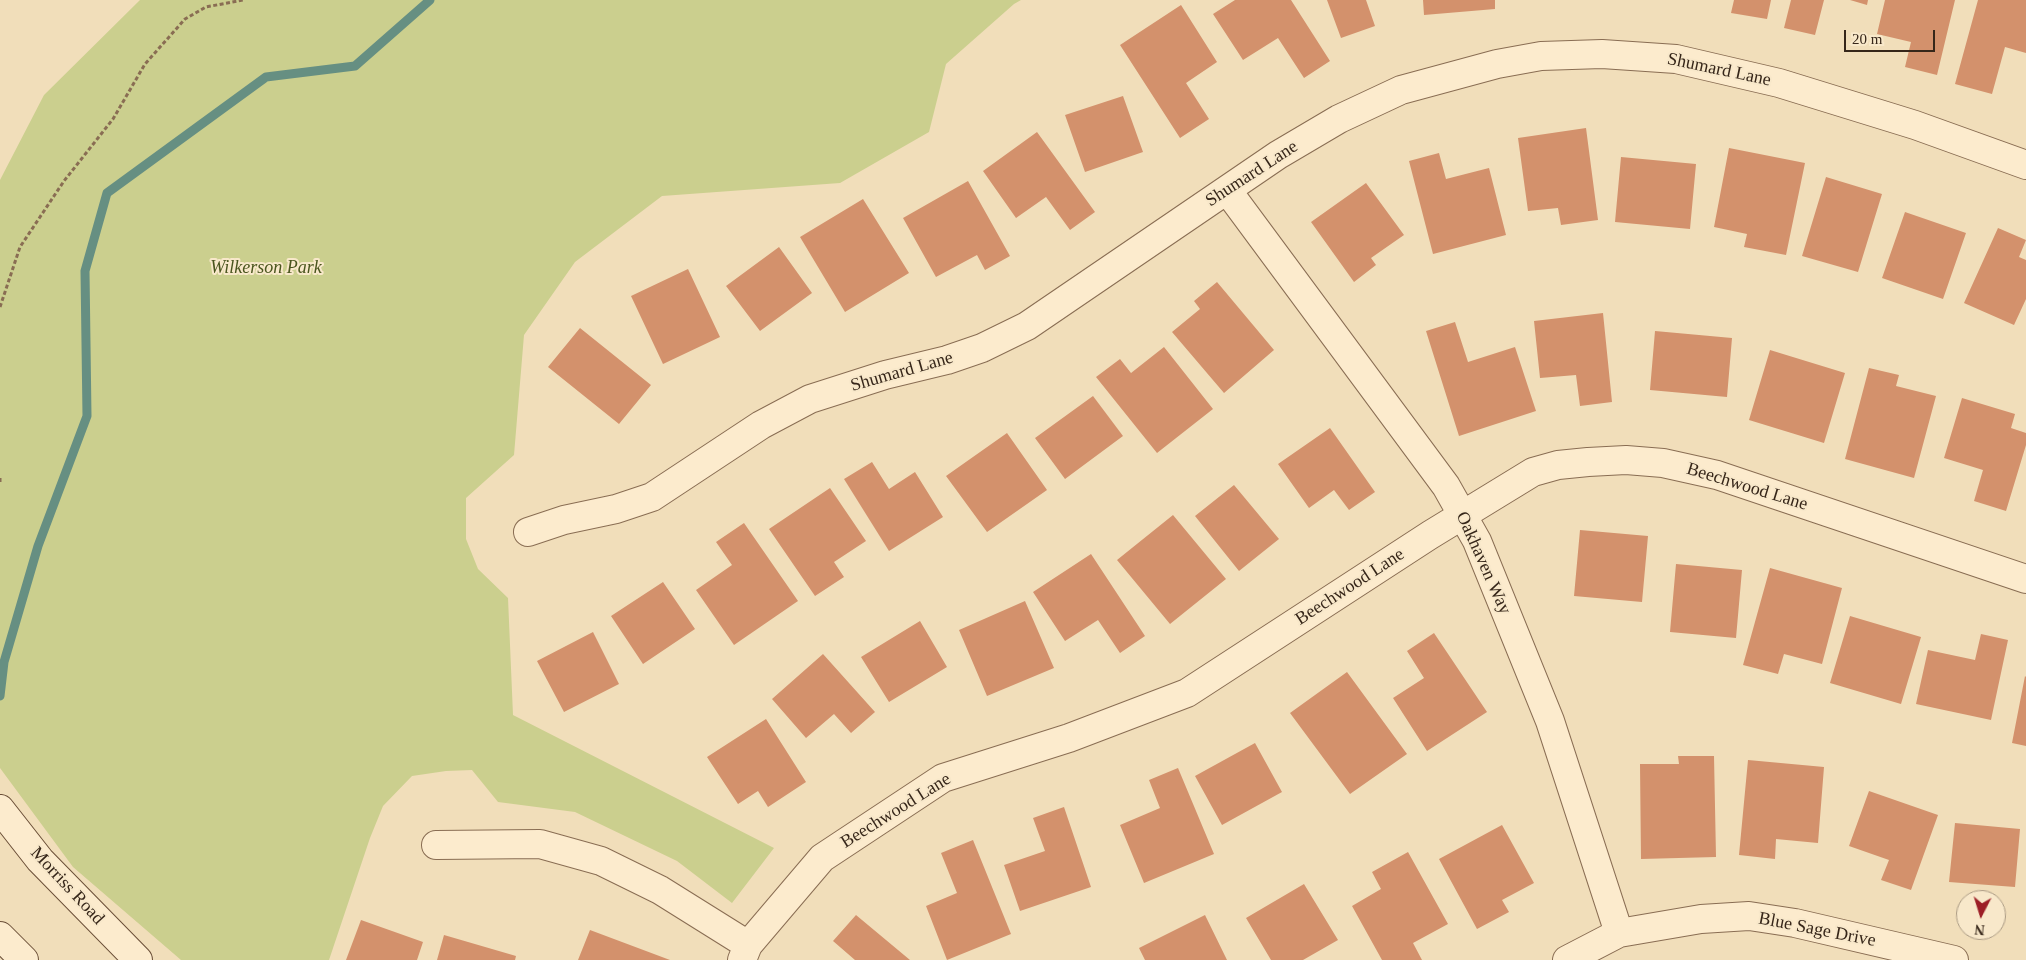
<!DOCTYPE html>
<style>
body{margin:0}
#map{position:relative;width:2026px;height:960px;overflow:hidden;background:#f1deba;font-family:Georgia,serif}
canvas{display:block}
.north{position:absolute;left:1956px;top:890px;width:50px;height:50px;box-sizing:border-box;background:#f8e8ca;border:1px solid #aa9a83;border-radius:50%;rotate:185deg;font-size:14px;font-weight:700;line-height:20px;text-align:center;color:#362619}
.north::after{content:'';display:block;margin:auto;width:18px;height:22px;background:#9c1e26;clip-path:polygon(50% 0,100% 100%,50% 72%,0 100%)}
.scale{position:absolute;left:1844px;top:30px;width:91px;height:22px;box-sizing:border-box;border:2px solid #362619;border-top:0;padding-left:6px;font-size:15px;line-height:18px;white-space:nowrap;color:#362619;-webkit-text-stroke:4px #f8e8ca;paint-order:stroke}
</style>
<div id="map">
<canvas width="2026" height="960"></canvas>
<div class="north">N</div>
<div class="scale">20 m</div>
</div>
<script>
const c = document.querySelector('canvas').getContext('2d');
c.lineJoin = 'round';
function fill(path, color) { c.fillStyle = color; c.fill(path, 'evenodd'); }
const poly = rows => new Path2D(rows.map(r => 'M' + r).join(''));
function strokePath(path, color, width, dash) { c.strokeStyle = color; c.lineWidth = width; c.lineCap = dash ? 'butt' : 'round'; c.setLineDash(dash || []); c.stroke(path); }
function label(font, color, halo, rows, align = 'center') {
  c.font = font + ' Georgia,serif'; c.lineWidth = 4; c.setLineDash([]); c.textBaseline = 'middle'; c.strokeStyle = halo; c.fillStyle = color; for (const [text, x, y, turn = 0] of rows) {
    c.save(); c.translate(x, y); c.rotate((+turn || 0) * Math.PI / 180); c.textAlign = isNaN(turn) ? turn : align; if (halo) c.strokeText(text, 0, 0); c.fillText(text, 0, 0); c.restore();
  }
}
const green = poly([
 [140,0,1021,0,1014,4,946,64,929,132,840,183,662,196,575,262,524,335,514,455,466,498,466,539,478,569,508,598,513,715,774,848,732,903,677,861,575,812,498,802,472,770,446,771,412,776,383,806,370,838,329,960,181,960,73,867,0,768,0,180,44,95]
]);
const stream = poly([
 [0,696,4,662,38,546,87,416,85,271,107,193,266,77,355,66,430,0]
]);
const building = poly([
 [1235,0,1291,0,1330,61,1304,78,1278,38,1243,60,1213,14],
 [1327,0,1366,0,1375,26,1341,38],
 [1423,0,1495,0,1495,9,1424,15],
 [1734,0,1771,0,1767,19,1731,13],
 [1791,0,1824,0,1815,35,1784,28],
 [1850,0,1868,0,1867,5],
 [1885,0,1955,0,1937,75,1905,67,1911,42,1877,34],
 [1978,0,2026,0,2026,53,2005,47,1992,94,1955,84],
 [1181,5,1217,62,1186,83,1209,119,1180,138,1120,45],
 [1123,96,1143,152,1085,172,1065,115],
 [1586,128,1598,220,1561,225,1558,208,1528,211,1518,138],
 [1037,132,1095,212,1070,230,1046,197,1016,218,983,171],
 [1729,148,1805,163,1786,255,1744,247,1747,234,1714,227],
 [1439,153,1446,179,1489,168,1506,235,1433,254,1409,161],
 [1621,157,1696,164,1690,229,1615,222],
 [1826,177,1882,194,1858,272,1802,256],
 [968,181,1010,256,985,270,977,255,936,277,903,218],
 [1366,183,1404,235,1371,258,1376,265,1354,282,1311,222],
 [863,199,909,273,845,312,800,237],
 [1905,212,1966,233,1943,299,1882,278],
 [1998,228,2026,240,2019,257,2026,260,2026,299,2014,325,1964,303],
 [779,247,812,293,760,331,726,286],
 [688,269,720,337,663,364,631,296],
 [1217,282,1274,350,1224,393,1172,332,1200,309,1194,301],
 [1603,313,1612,402,1580,406,1576,375,1540,378,1534,321],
 [1455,322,1468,362,1515,347,1536,411,1459,436,1426,331],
 [580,328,651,385,619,424,548,367],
 [1655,331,1732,338,1727,397,1650,390],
 [1164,347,1213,409,1157,453,1096,377,1120,359,1131,373],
 [1770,350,1845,373,1824,443,1749,420],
 [1869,368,1899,375,1896,386,1936,396,1914,478,1845,459],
 [1093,396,1123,436,1065,479,1035,438],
 [1962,398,2015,414,2011,428,2026,433,2026,445,2006,511,1974,501,1983,470,1944,458],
 [1330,428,1375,492,1349,510,1334,490,1309,508,1278,464],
 [1007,433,1047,490,987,532,946,476],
 [872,462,889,489,915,472,943,517,889,551,844,479],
 [1234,485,1279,539,1239,571,1195,516],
 [830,488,866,541,834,562,844,577,815,596,769,529],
 [1173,515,1226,579,1170,624,1117,560],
 [744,523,798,601,734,645,696,590,732,565,716,542],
 [1580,530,1648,536,1642,602,1574,596],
 [1091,554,1145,636,1120,653,1098,620,1065,641,1033,592],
 [1676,564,1742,570,1736,638,1670,632],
 [1770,568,1842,588,1822,664,1784,654,1778,674,1743,665],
 [663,582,695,629,643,664,611,616],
 [1025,601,1054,668,987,696,959,630],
 [1850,616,1921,637,1901,704,1830,683],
 [920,621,947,667,889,702,861,657],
 [593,632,619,684,564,712,537,661],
 [1434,633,1487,712,1427,751,1393,698,1424,678,1407,651],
 [1981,634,2008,640,1991,720,1916,704,1928,650,1975,660],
 [823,654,875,712,851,733,834,714,806,738,772,699],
 [1347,672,1407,754,1350,794,1290,713],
 [2025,676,2026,677,2026,746,2012,743],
 [766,719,806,782,768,807,758,791,738,804,707,757],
 [1255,743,1282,792,1222,825,1195,776],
 [1678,756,1714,756,1716,857,1641,859,1640,764,1679,764],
 [1748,760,1824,767,1818,843,1776,839,1775,859,1739,855],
 [1178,768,1214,854,1144,883,1120,825,1160,808,1149,780],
 [1869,791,1938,815,1911,890,1881,880,1889,860,1849,846],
 [1064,807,1091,887,1020,911,1004,865,1045,851,1033,818],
 [1955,823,2020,829,2015,887,1949,882],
 [1502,825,1534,883,1502,900,1509,912,1477,929,1439,859],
 [973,840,1011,934,947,960,926,906,957,893,941,853],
 [1408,852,1448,924,1413,943,1422,960,1382,960,1352,906,1381,889,1372,872],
 [1304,884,1338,940,1303,960,1271,960,1246,918],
 [856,915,910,960,855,960,833,941],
 [1205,915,1227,960,1145,960,1139,948],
 [361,920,423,942,417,960,346,960],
 [590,930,670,960,578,960],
 [444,935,516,956,515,960,437,960]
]);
const path = poly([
 [0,307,20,247,64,181,113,119,145,64,185,19,206,7,243,0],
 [0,478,0,484]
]);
const street = poly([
 [1227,190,1446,486,1477,541,1550,721,1619,933],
 [528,532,564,520,616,509,652,497,761,425,810,399,885,375,947,360,982,348,1027,326,1278,155,1339,119,1401,90,1497,64,1541,56,1602,54,1676,59,1779,83,1915,125,2026,165],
 [436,845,540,844,601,861,660,890,748,945],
 [742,960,748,945,822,858,943,778,1069,738,1187,693,1430,535,1533,472,1558,465,1588,462,1626,460,1663,463,1717,475,2026,579],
 [1567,960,1619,933,1701,919,1749,916,1795,923,1954,960]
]);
const secondary = poly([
 [0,809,40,860,138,960],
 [0,936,24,960]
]);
const streetNames = [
 ["Shumard Lane",1719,70,12],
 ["Shumard Lane",1252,174,-33],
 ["Shumard Lane",902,372,-16],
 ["Beechwood Lane",1747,487,17],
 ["Oakhaven Way",1483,563,66],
 ["Beechwood Lane",1350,587,-33],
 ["Beechwood Lane",896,811,-32],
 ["Morriss Road",67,886,47],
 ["Blue Sage Drive",1817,930,11]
];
const parkNames = [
 ["Wilkerson Park",266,268]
];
fill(green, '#cbcf8e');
strokePath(stream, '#668f82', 9);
fill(building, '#d3916c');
strokePath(street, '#896d53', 30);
strokePath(secondary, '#6a4e37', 30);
strokePath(path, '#896d53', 3, [4, 2.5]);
strokePath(street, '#fcebcd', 28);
strokePath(secondary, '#fcebcd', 28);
label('18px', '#362619', '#f8e8ca', streetNames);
label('italic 18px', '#4a551e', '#f8e8ca', parkNames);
</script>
